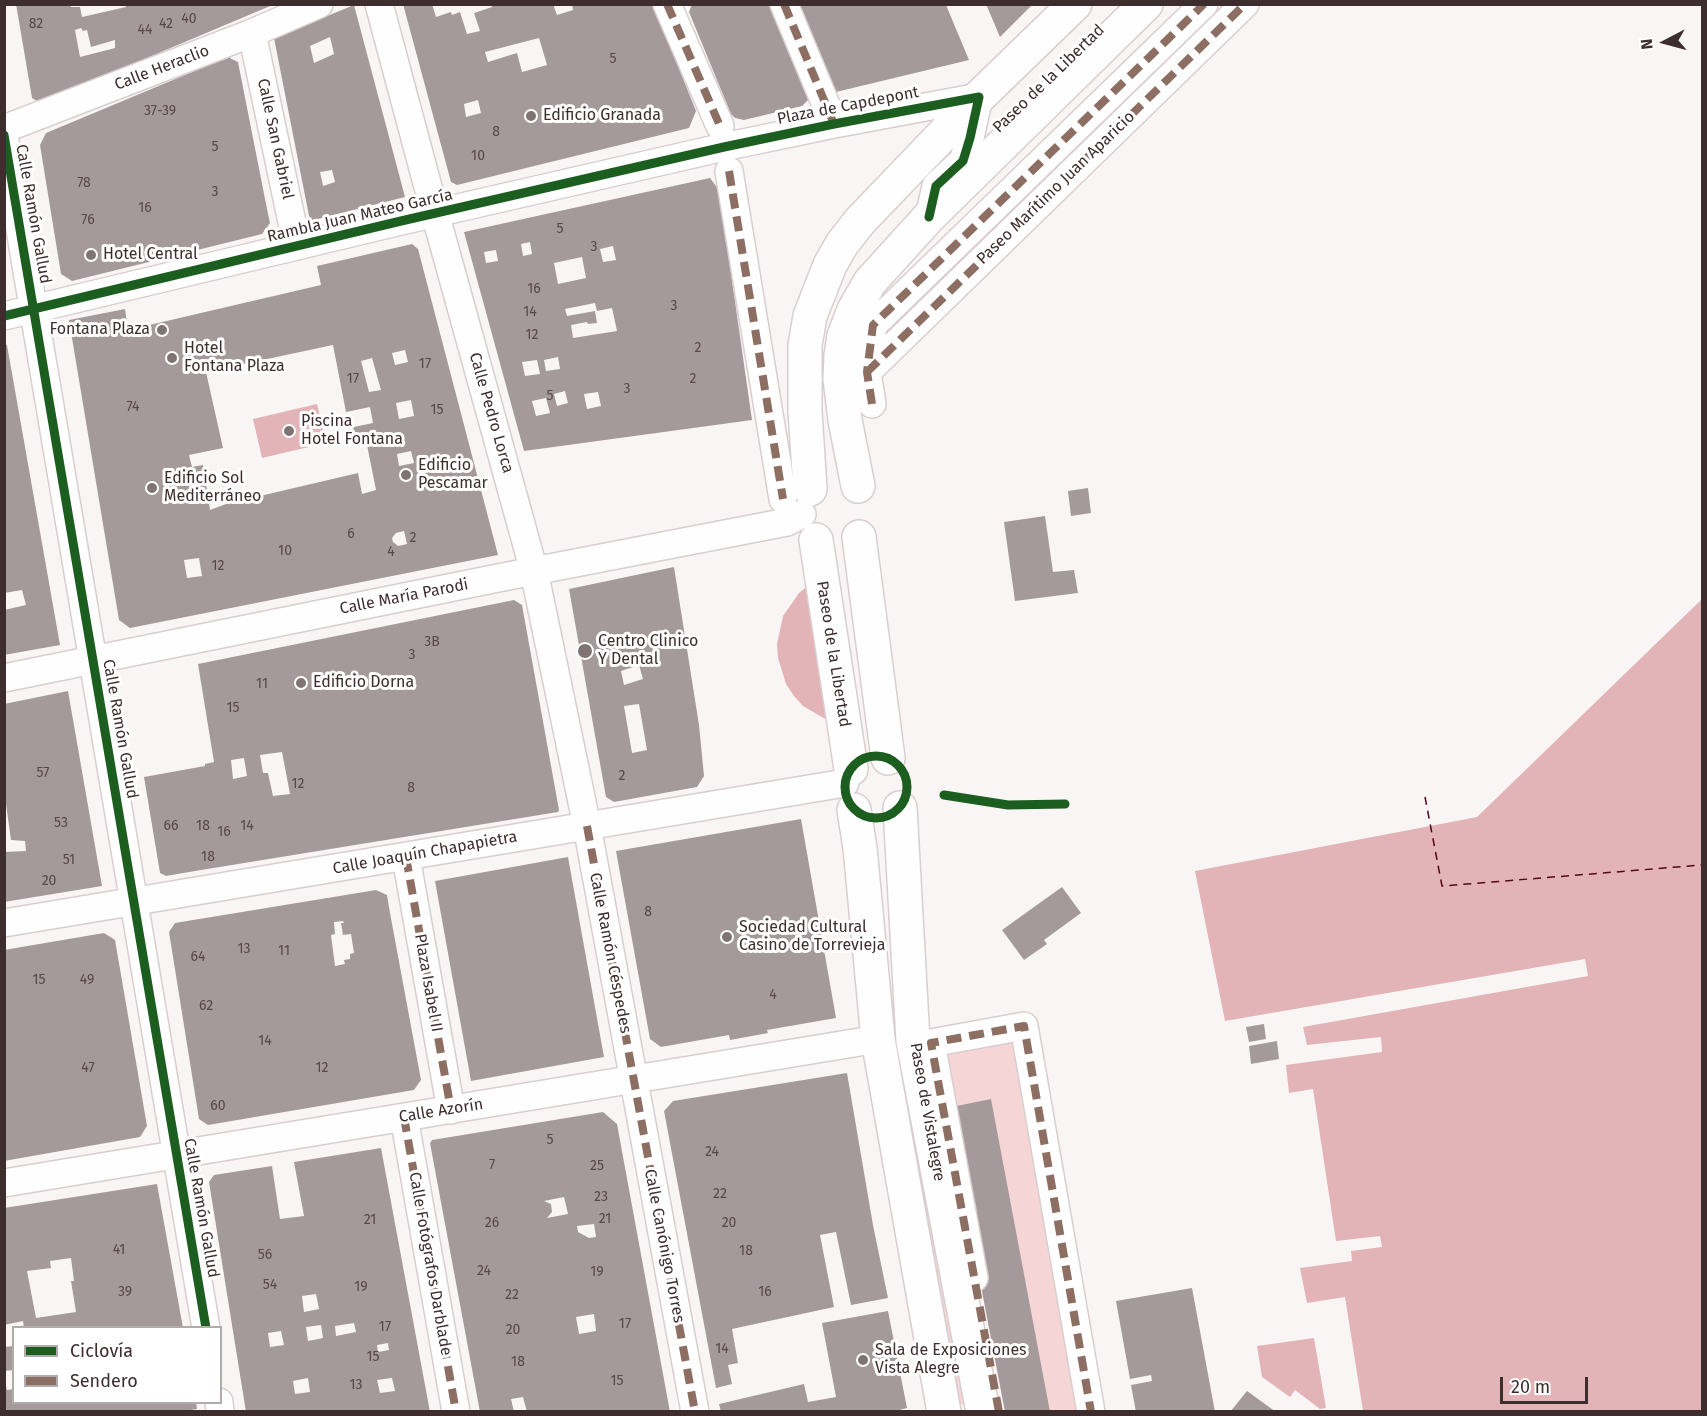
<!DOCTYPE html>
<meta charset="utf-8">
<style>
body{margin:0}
#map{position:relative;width:1707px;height:1416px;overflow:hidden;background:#faf5f5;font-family:"Fira Sans",sans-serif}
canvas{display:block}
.frame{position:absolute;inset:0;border:6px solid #3d2d2e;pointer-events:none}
.legend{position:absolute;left:12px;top:1326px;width:210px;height:78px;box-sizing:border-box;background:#fff;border:2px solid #b1abab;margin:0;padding:8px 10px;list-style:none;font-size:18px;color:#3d2d2e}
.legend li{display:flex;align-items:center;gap:12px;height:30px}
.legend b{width:30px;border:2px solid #b1abab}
.north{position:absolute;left:1635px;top:12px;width:60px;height:60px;-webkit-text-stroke:4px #fff;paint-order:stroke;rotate:264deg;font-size:16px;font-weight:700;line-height:24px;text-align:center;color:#3d2d2e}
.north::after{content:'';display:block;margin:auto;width:21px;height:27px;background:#3d2d2e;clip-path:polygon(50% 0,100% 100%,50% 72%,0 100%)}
.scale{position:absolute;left:1500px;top:1377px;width:88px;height:27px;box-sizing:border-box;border:3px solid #3d2d2e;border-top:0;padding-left:8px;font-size:18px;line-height:21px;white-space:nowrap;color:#3d2d2e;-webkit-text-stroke:4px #fff;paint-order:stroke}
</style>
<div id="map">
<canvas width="1707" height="1416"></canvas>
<div class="frame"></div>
<ul class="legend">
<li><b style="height:8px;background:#1b5e20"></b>Ciclovía</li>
<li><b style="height:8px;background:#8d6e63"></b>Sendero</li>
</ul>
<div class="north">N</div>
<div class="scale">20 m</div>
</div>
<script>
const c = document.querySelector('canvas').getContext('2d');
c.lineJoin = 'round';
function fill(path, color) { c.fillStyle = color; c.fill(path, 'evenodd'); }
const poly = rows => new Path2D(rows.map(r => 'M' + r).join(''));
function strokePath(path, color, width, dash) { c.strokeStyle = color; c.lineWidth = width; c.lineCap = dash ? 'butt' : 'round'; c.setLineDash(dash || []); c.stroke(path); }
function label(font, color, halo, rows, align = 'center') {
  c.font = font + ' "Fira Sans",sans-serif'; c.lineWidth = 6; c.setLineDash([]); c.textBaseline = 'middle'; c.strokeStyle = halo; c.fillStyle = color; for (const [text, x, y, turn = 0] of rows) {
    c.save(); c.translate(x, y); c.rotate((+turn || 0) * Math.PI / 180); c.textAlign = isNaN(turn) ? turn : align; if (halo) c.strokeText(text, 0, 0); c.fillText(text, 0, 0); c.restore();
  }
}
const green = poly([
 [1014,1032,1085,1411,1007,1411,939,1047],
 [934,1220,969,1403,950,1407,915,1224]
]);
const water = poly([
 [317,404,326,443,262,458,253,419],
 [810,584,827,720,803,706,794,696,786,684,778,658,777,644,783,616,799,593],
 [1702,599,1702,1411,1363,1411,1345,1297,1307,1303,1300,1268,1352,1261,1351,1251,1382,1247,1380,1236,1336,1241,1313,1089,1289,1093,1286,1065,1382,1052,1381,1037,1307,1045,1303,1027,1588,976,1585,959,1225,1021,1195,871,1477,817],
 [1314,1338,1326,1408,1320,1409,1295,1390,1290,1397,1262,1377,1257,1346]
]);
const ferry = poly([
 [1425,797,1442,886,1702,865]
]);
const building = poly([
 [16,4,71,4,71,7,80,7,82,17,126,7,125,4,275,4,40,103,32,98],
 [81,28,83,31,87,30,91,47,115,40,115,48,80,57,75,30],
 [403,4,432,4,436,17,451,12,452,15,460,12,467,34,480,31,474,13,492,7,491,4,553,4,557,15,573,10,572,4,653,4,696,111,689,128,457,185,451,182],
 [539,38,547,65,522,72,517,53,488,62,485,52],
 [478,100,481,113,466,117,464,104],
 [692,4,770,4,810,94,808,100,802,106,744,120,735,118,731,114,689,12],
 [986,4,1033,4,1000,37],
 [354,5,405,197,310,221,274,38],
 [330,37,334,54,314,63,310,46],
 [332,170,335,182,323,186,320,172],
 [797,5,946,5,969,60,836,92],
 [228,57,238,62,268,214,270,223,262,234,72,281,61,274,40,145,46,133],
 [710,178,719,190,752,420,524,451,464,232],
 [530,242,532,254,523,256,521,244],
 [613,246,616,260,603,262,600,249],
 [496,250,498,261,486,263,484,252],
 [582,257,586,278,558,284,554,263],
 [595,303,597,311,612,308,617,331,573,338,571,325,587,322,588,324,597,323,595,311,567,316,565,309],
 [558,357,560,369,546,371,544,360],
 [537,360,540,374,525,376,522,362],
 [565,391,568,403,557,406,554,394],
 [598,392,601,406,587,409,584,394],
 [546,398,550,413,536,416,532,401],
 [412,244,418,249,498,555,130,628,119,620,69,320,125,309,128,330,321,285,317,266],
 [333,345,346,412,370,407,373,423,349,428,352,443,366,440,376,490,362,494,358,473,226,504,210,510,203,465,192,467,189,455,223,448,206,372],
 [405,350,408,362,395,365,392,353],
 [372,358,381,390,369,392,361,361],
 [411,400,414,416,399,419,396,403],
 [411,451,414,463,399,466,397,454],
 [404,531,407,544,398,546,393,542,392,538,396,533],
 [199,558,202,576,187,578,184,560],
 [4,344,7,345,60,645,4,655,4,610,26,605,22,590,4,593],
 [1088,488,1091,513,1071,516,1068,491],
 [1045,516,1053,572,1074,570,1078,593,1015,601,1004,522],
 [674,567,699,725,704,776,697,787,614,802,606,797,569,589],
 [639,665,643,679,624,685,621,671],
 [639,704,647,750,632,753,624,706],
 [514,600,522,605,559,810,558,812,195,871,166,876,160,873,144,777,205,766,205,764,214,762,198,664],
 [282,752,290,794,273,796,268,773,263,773,260,755],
 [244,758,247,776,233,779,231,760],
 [68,691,102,886,4,902,4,852,26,851,25,841,11,840,6,804,4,805,4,704],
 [801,819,836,1018,767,1030,768,1033,730,1040,729,1035,661,1047,650,1039,616,851],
 [568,857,604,1057,471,1081,435,881],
 [1062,887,1081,913,1044,940,1047,944,1024,960,1002,930],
 [376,890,387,895,390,913,421,1080,414,1090,208,1125,199,1119,169,932,175,923],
 [343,921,344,923,341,923,343,935,351,934,354,953,350,954,350,959,344,960,345,964,335,966,331,935,335,934,334,922],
 [104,933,115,940,147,1126,140,1137,4,1161,4,950],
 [1264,1024,1266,1039,1249,1042,1246,1027],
 [1277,1041,1279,1059,1251,1064,1249,1046],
 [847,1073,873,1225,888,1298,851,1305,836,1232,820,1235,834,1307,732,1329,738,1363,728,1365,732,1384,716,1388,664,1111,673,1101],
 [991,1099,1050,1412,1005,1412,947,1108],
 [603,1112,617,1124,670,1412,527,1412,523,1397,511,1399,514,1412,480,1412,430,1143,432,1140],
 [564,1197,568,1214,547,1218,552,1212,551,1204,544,1201],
 [594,1224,596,1237,589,1238,578,1232,577,1226],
 [594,1314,596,1331,579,1334,576,1317],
 [381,1148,430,1412,246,1412,209,1182,214,1175,272,1166,280,1219,304,1216,294,1162],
 [316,1294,319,1309,304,1312,302,1296],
 [354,1323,356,1332,336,1336,335,1326],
 [321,1325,323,1338,308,1341,306,1327],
 [281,1331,284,1345,270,1347,268,1333],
 [388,1343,389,1350,378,1352,377,1345],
 [308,1378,310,1392,295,1394,293,1381],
 [392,1378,395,1391,380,1393,377,1380],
 [157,1184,183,1328,24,1328,23,1321,4,1325,4,1208],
 [71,1258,74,1281,71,1281,76,1312,36,1318,27,1271,51,1268,50,1261],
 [1192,1288,1215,1412,1136,1412,1131,1385,1152,1381,1151,1375,1130,1379,1116,1301],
 [888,1311,907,1408,892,1412,721,1412,719,1404,804,1384,808,1402,836,1397,822,1323],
 [14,1346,14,1370,4,1371,4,1347],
 [4,1380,7,1390,14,1389,14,1402,196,1402,197,1409,178,1412,4,1412],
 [1247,1391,1276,1412,1230,1412]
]);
const street = poly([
 [379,4,435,213,534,571,587,826,695,1412],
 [667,4,720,126],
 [784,4,834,124],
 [252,33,297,246],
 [4,129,252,33,319,4],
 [4,135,206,1328],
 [729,171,783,499],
 [4,316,401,221,724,147,834,124,979,97,970,138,963,161,936,186,929,217],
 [867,372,1245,4],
 [872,404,867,372,873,325,1204,4],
 [4,678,503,577,787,522,802,514],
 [406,857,451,1110],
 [4,923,845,783],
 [404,1117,456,1412],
 [4,1183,878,1039],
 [974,1278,931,1043,1024,1026,1091,1412],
 [219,1402,220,1412]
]);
const secondary = poly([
 [858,486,845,420,840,379,841,355,844,336,854,310,870,282,929,217,1146,4],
 [810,489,805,411,805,345,810,316,830,265,842,244,860,221,979,97,1075,4],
 [859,537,888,758],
 [816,540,851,769],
 [900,808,913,1041,983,1412],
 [854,810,860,848,878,1039,944,1412]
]);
const quiet = poly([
 [667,4,720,126],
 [784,4,834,124],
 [729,171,783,499],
 [867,372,1245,4],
 [872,404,867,372,873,325,1204,4],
 [587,826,695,1412],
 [406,857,451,1110],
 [404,1117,456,1412],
 [999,1412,931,1043,1024,1026,1091,1412]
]);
const cycleway = poly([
 [4,135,206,1328],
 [4,316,401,221,724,147,834,124,979,97,970,138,963,161,936,186,929,217],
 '845 787a31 31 0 1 1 62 0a31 31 0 1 1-62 0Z',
 [944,795,1008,805,1065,804]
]);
const markers = [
 [531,116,6,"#7f7374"],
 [91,255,6,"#7f7374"],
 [162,330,6,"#7f7374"],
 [172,358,6,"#7f7374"],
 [289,431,6,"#7f7374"],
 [406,475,6,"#7f7374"],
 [152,488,6,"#7f7374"],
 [585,651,8,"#7f7374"],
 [301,683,6,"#7f7374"],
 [727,937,6,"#7f7374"],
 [863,1360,6,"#7f7374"]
];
const numberNames = [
 ["40",189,19],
 ["82",36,24],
 ["42",166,24],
 ["44",145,30],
 ["5",613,59],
 ["37-39",160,111],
 ["8",496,132],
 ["5",215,147],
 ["10",478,156],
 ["78",84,183],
 ["3",215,192],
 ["16",145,208],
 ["76",88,220],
 ["5",560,229],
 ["3",594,247],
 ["16",534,289],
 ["3",674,306],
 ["14",530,312],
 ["12",532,335],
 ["2",698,348],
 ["17",425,364],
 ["17",353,379],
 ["2",693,379],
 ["3",627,389],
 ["5",550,396],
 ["74",133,407],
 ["15",437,410],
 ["6",351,534],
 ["2",413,538],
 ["10",285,551],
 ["4",391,552],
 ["12",218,566],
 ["3B",432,642],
 ["3",412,655],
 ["11",262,684],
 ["15",233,708],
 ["57",43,773],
 ["2",622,776],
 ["12",298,784],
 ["8",411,788],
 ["53",61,823],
 ["66",171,826],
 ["18",203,826],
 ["14",247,826],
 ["16",224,832],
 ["18",208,857],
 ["51",69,860],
 ["20",49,881],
 ["8",648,912],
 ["13",244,949],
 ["11",284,951],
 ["64",198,957],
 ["15",39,980],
 ["49",87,980],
 ["4",773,995],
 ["62",206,1006],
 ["14",265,1041],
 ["47",88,1068],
 ["12",322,1068],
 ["60",218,1106],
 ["5",550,1140],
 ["24",712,1152],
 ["7",492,1165],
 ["25",597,1166],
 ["22",720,1194],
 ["23",601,1197],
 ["21",605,1219],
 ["21",370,1220],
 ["26",492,1223],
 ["20",729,1223],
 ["41",119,1250],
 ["18",746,1251],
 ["56",265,1255],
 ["24",484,1271],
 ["19",597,1272],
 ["54",270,1285],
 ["19",361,1287],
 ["39",125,1292],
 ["16",765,1292],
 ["22",512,1295],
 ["17",625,1324],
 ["17",385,1327],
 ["20",513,1330],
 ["14",722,1349],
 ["15",373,1357],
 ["18",518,1362],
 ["15",617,1381],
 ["13",356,1385]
];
const streetNames = [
 ["Calle Heraclio",162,68,-21],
 ["Paseo de la Libertad",1049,79,-44],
 ["Plaza de Capdepont",848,106,-11],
 ["Calle San Gabriel",275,139,78],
 ["Paseo Marítimo Juan Aparicio",1056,188,-44],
 ["Calle Ramón Gallud",33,214,80],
 ["Rambla Juan Mateo García",360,216,-13],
 ["Calle Pedro Lorca",491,413,74],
 ["Calle María Parodi",404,597,-11],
 ["Paseo de la Libertad",833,654,81],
 ["Calle Ramón Gallud",120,729,80],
 ["Calle Joaquín Chapapietra",425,853,-10],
 ["Calle Ramón Céspedes",610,953,79],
 ["Plaza Isabel II",428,983,80],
 ["Calle Azorín",441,1111,-9],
 ["Paseo de Vistalegre",927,1112,80],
 ["Calle Ramón Gallud",201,1208,80],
 ["Calle Canónigo Torres",664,1246,79],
 ["Calle Fotógrafos Darblade",430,1264,80]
];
const poiNames = [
 ["Edificio Granada",543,116],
 ["Hotel Central",103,255],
 ["Fontana Plaza",150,330,"right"],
 ["Hotel",184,349],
 ["Fontana Plaza",184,367],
 ["Piscina",301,422],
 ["Hotel Fontana",301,440],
 ["Edificio",418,466],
 ["Pescamar",418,484],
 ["Edificio Sol",164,479],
 ["Mediterráneo",164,497],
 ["Centro Clinico",598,642],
 ["Y Dental",598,660],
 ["Edificio Dorna",313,683],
 ["Sociedad Cultural",739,928],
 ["Casino de Torrevieja",739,946],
 ["Sala de Exposiciones",875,1351],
 ["Vista Alegre",875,1369]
];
fill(green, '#f6d5d7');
fill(water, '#e2b4b7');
strokePath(ferry, '#54081a', 1.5, [8, 6]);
fill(building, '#a49a9b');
strokePath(street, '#d9cecf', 30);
strokePath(secondary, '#d9cecf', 36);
strokePath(street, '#fefefe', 27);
strokePath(secondary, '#fefefe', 33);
strokePath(quiet, '#8d6e63', 8, [15, 8]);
strokePath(cycleway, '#1b5e20', 9);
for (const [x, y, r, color] of markers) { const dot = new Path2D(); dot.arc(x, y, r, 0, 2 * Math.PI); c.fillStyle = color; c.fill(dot); strokePath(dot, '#fff', 2); }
label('14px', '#574849', null, numberNames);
label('16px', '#3d2d2e', '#fff', streetNames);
label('16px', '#3d2d2e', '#fff', poiNames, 'left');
</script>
